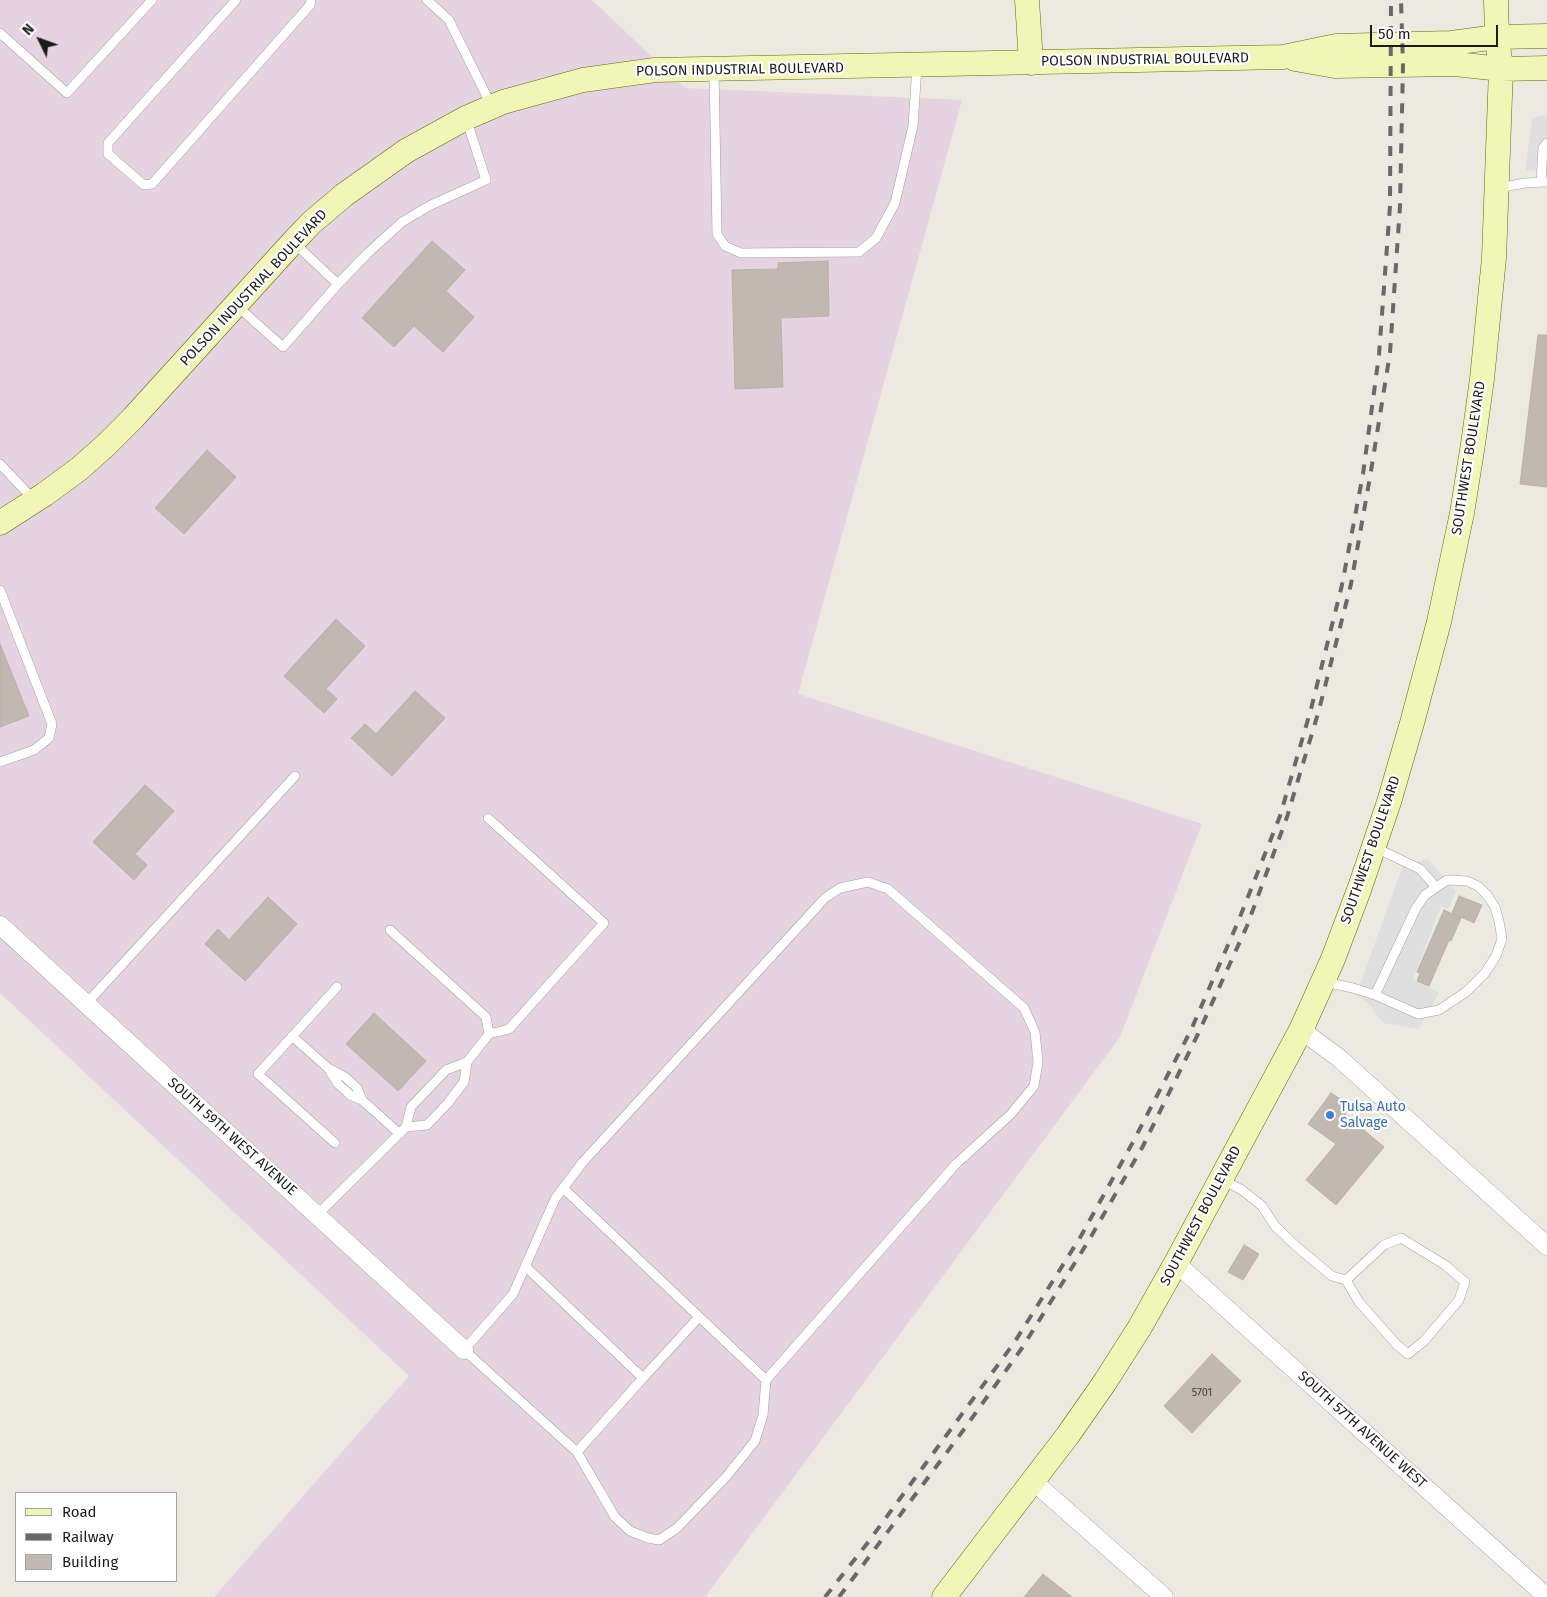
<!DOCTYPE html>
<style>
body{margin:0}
#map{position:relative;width:1547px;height:1597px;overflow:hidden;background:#ece9e1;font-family:"Fira Sans",sans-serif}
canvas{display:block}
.legend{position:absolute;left:15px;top:1492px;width:162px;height:90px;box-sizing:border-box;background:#fff;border:1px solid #a4a4a4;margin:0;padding:6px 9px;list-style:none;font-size:15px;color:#1b1b1b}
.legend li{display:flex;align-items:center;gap:10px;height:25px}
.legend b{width:25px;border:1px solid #a4a4a4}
.north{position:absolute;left:15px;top:15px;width:50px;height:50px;-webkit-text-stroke:4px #fff;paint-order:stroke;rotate:312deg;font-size:14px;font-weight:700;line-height:20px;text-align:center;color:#1b1b1b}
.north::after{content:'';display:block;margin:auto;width:18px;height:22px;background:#1b1b1b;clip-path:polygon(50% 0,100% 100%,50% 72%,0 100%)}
.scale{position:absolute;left:1370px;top:25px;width:128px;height:22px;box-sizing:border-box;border:2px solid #1b1b1b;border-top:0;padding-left:6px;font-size:15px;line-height:18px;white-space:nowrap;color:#1b1b1b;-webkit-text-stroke:4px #fff;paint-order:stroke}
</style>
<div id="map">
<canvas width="1547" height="1597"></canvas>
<ul class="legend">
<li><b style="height:6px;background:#f0f6b6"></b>Road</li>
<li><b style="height:6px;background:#696969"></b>Railway</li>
<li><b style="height:14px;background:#c1b8b1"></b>Building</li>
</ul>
<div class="north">N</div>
<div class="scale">50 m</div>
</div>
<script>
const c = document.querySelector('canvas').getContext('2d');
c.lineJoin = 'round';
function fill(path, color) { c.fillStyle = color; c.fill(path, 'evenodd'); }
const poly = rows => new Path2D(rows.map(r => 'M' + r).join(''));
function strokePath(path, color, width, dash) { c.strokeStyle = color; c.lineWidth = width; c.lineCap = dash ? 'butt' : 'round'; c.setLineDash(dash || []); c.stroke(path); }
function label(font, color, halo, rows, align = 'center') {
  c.font = font + ' "Fira Sans",sans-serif'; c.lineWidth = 4.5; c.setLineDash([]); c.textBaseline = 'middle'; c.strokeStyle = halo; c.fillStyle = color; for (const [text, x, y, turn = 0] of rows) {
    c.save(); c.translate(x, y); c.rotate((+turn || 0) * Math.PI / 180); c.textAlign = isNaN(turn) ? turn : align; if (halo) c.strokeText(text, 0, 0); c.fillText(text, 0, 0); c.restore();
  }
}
const industrial = poly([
 [0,0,592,0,685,88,962,100,798,694,1202,824,1120,1037,705,1597,214,1597,409,1376,0,993]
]);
const parking = poly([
 [1547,115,1547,170,1525,171,1532,120,1538,116],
 [1428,859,1456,891,1448,909,1441,906,1413,979,1439,993,1419,1029,1384,1023,1376,1015,1372,1007,1363,999,1356,996,1403,865]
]);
const building = poly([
 [432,241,465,270,446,291,474,317,443,352,414,326,394,347,362,318,432,241],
 [828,261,829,316,781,318,783,387,735,389,732,270,778,269,778,263,828,261],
 [1538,335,1547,335,1547,487,1520,484,1538,335],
 [207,450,236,477,184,534,155,508,207,450],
 [336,619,365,646,326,689,337,699,324,713,284,676,336,619],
 [0,644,29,716,0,727,0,644],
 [415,691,445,718,392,776,351,738,365,724,376,734,415,691],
 [145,785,174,811,135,854,147,865,134,880,93,842,145,785],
 [1459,896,1482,905,1474,923,1452,913,1459,896],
 [268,897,297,924,245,981,205,944,218,929,229,940,268,897],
 [1444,910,1461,918,1451,941,1449,940,1429,986,1417,981,1420,973,1417,972,1444,910],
 [374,1013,426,1061,398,1091,346,1044,374,1013],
 [1331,1093,1351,1106,1345,1114,1384,1147,1336,1205,1306,1180,1336,1144,1308,1124,1331,1093],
 [1244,1245,1259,1254,1243,1280,1228,1272,1244,1245],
 [1212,1354,1241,1381,1192,1433,1164,1406,1212,1354],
 [1043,1574,1072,1597,1024,1597,1043,1574]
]);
const lane = poly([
 [236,0,108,143,108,154,144,185,152,184,310,5,311,0],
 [427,0,449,20,492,107],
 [0,33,67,93,152,0],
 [714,69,717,234,725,246,741,253,859,252,876,238,895,203,913,126,917,66],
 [1541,182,1543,148,1547,143],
 [1498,188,1525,183,1547,182],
 [293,242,338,284],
 [236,305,283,347,338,284,368,253,402,222,429,206,486,180,466,118],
 [0,464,35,501],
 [0,590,52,724,49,738,34,750,0,762],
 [488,818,604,923,509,1029,489,1034],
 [1374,847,1420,869,1436,887],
 [868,882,888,889,1024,1008,1035,1032,1038,1062,1034,1086,1011,1114,956,1164,766,1380,763,1415,755,1441,726,1477,677,1528,659,1540,648,1538,630,1531,615,1517,577,1452,464,1350,513,1294,555,1199,582,1163,825,898,840,888,868,882],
 [390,930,486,1017,489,1034,467,1062],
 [1325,982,1353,988,1375,995,1418,1014,1439,1010,1466,992,1485,973,1496,956,1502,939,1499,921,1495,907,1487,895,1478,886,1467,881,1447,880,1425,895,1416,908,1375,995],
 [86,1004,295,776],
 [292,1036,328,1068,345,1077,357,1088,362,1100],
 [328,1068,338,1084,347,1092,350,1095,362,1100,400,1134],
 [335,1143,258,1074,337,987],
 [1221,1179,1242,1190,1262,1206,1275,1226,1297,1247,1332,1276,1346,1280,1359,1302,1397,1345,1408,1354,1424,1341,1459,1300,1465,1282,1445,1265,1401,1238,1384,1245,1346,1280],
 [563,1188,766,1380],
 [317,1215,406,1127,411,1107,446,1070,467,1062,464,1082,448,1103,427,1125,406,1127],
 [525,1266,643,1378,577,1452],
 [643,1378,699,1317]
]);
const street = poly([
 [0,925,464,1350],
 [1301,1030,1339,1058,1547,1246],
 [1176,1263,1547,1597],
 [1033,1481,1164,1597]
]);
const secondary = poly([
 [1027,0,1031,63],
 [1295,59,1335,66,1455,64,1501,69,1547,68],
 [0,523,45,494,79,469,105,446,133,418,293,242,311,223,344,195,406,151,466,118,503,102,583,80,655,70,1283,57,1336,46,1451,43,1497,37,1547,36],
 [944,1597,1068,1435,1105,1382,1140,1327,1176,1263,1301,1030,1333,959,1359,890,1389,802,1412,723,1439,622,1462,513,1473,444,1482,379,1494,258,1501,69,1497,37,1496,0]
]);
const rail = poly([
 [825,1597,866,1545,1014,1343,1081,1236,1133,1142,1191,1030,1238,922,1280,816,1311,709,1342,585,1363,474,1379,355,1390,206,1391,0],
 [839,1597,962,1432,1022,1348,1089,1240,1143,1146,1198,1034,1247,926,1287,817,1319,710,1351,584,1370,477,1390,353,1400,206,1403,65,1401,0]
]);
const markers = [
 [1330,1115,5,"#3f7fe0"]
];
const numberNames = [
 ["5701",1202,1393]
];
const streetNames = [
 ["POLSON INDUSTRIAL BOULEVARD",1145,60,-1],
 ["POLSON INDUSTRIAL BOULEVARD",740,70,-1],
 ["POLSON INDUSTRIAL BOULEVARD",254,288,-47],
 ["SOUTHWEST BOULEVARD",1469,458,-81],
 ["SOUTHWEST BOULEVARD",1371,850,-71],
 ["SOUTH 59TH WEST AVENUE",232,1137,42],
 ["SOUTHWEST BOULEVARD",1201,1216,-62],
 ["SOUTH 57TH AVENUE WEST",1362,1430,42]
];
const shopNames = [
 ["Tulsa Auto",1340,1107],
 ["Salvage",1340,1123]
];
fill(industrial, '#e5d3e1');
fill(parking, '#dfdfdf');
fill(building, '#c1b8b1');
strokePath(building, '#bdb0a4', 1);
strokePath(lane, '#a2a2a2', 10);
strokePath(street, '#a2a2a2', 19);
strokePath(secondary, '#5d6b09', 25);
strokePath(lane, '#fff', 9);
strokePath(street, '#fff', 18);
strokePath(secondary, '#f0f6b6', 24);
strokePath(rail, '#696969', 4, [10, 10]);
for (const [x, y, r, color] of markers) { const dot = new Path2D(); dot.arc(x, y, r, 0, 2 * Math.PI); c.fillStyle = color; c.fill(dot); strokePath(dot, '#fff', 2); }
label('11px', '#444240', null, numberNames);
label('14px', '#1b1b1b', '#fff', streetNames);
label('14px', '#366cbe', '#fff', shopNames, 'left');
</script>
